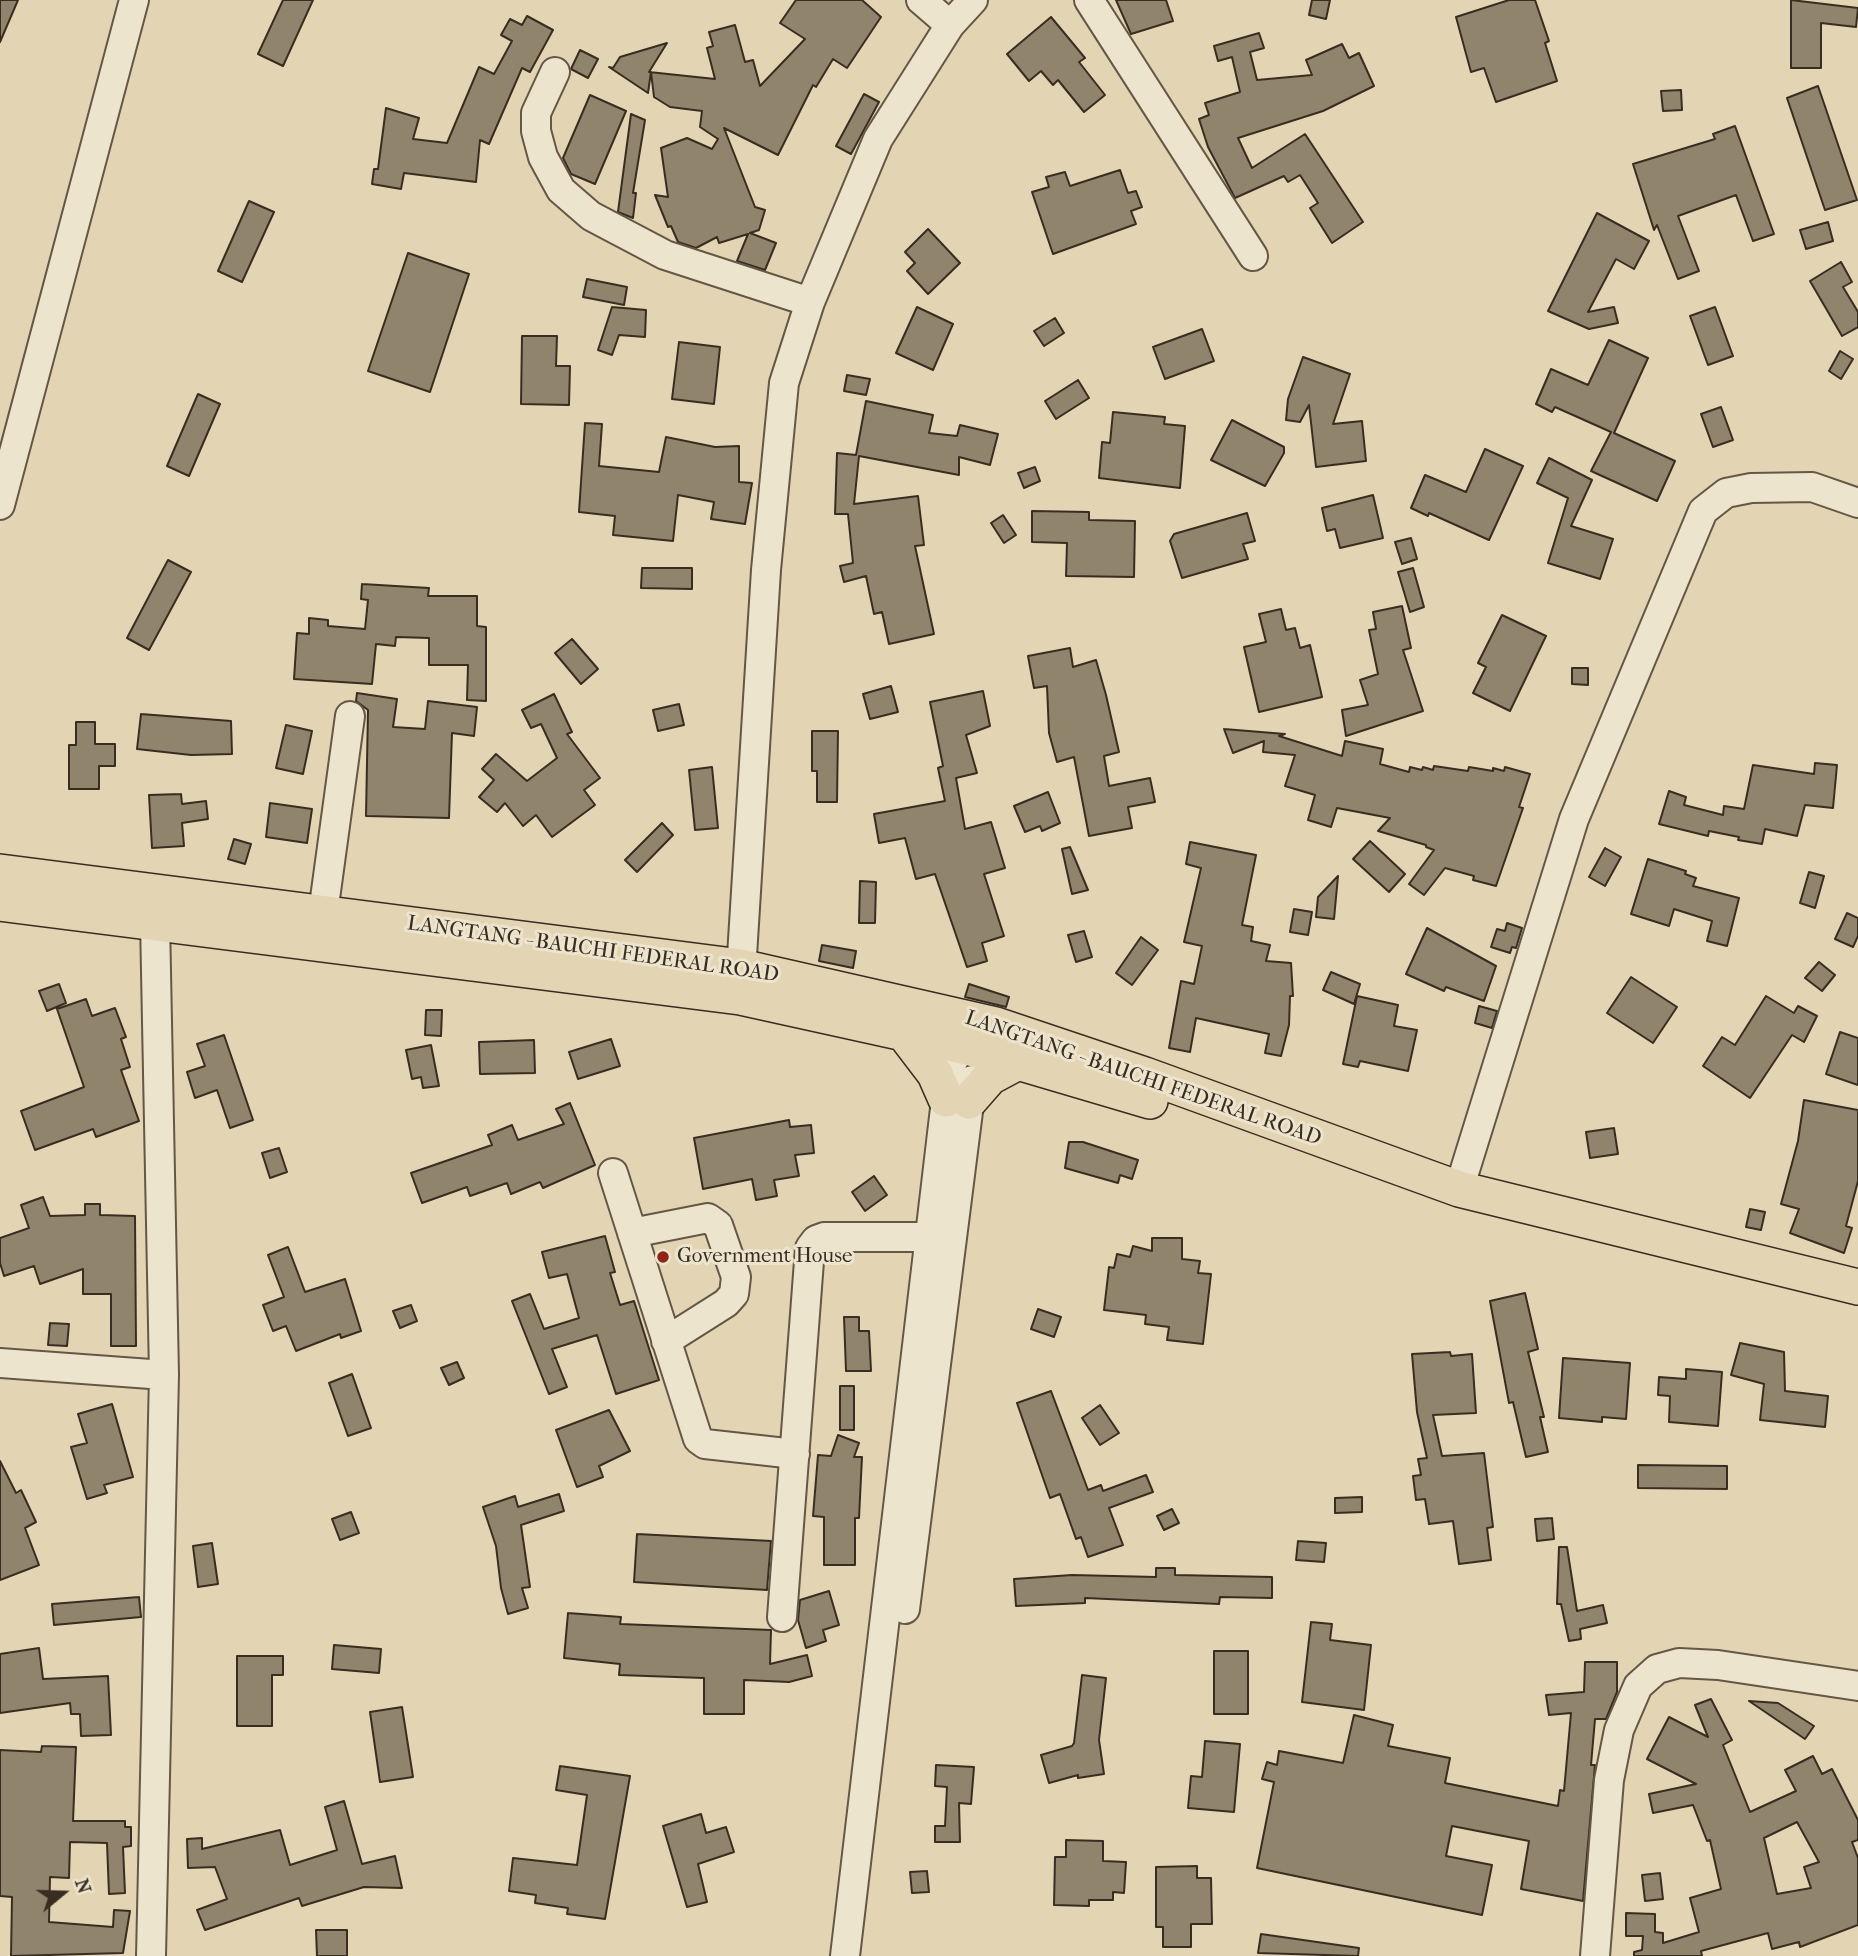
<!DOCTYPE html>
<style>
body{margin:0}
#map{position:relative;width:1858px;height:1956px;overflow:hidden;background:#e3d5b3;font-family:"IM FELL French Canon",serif}
canvas{display:block}
.north{position:absolute;left:28px;top:1858px;width:70px;height:70px;-webkit-text-stroke:5px #ede4ce;paint-order:stroke;rotate:71deg;font-size:19px;font-weight:700;line-height:28px;text-align:center;color:#392d21}
.north::after{content:'';display:block;margin:auto;width:24px;height:32px;background:#392d21;clip-path:polygon(50% 0,100% 100%,50% 72%,0 100%)}
</style>
<div id="map">
<canvas width="1858" height="1956"></canvas>
<div class="north">N</div>
</div>
<script>
const c = document.querySelector('canvas').getContext('2d');
c.lineJoin = 'round';
function fill(path, color) { c.fillStyle = color; c.fill(path, 'evenodd'); }
const poly = rows => new Path2D(rows.map(r => 'M' + r).join(''));
function strokePath(path, color, width, dash) { c.strokeStyle = color; c.lineWidth = width; c.lineCap = dash ? 'butt' : 'round'; c.setLineDash(dash || []); c.stroke(path); }
function label(font, color, halo, rows, align = 'center') {
  c.font = font + ' "IM FELL French Canon",serif'; c.lineWidth = 6; c.setLineDash([]); c.textBaseline = 'middle'; c.strokeStyle = halo; c.fillStyle = color; for (const [text, x, y, turn = 0] of rows) {
    c.save(); c.translate(x, y); c.rotate((+turn || 0) * Math.PI / 180); c.textAlign = isNaN(turn) ? turn : align; if (halo) c.strokeText(text, 0, 0); c.fillText(text, 0, 0); c.restore();
  }
}
const building = poly([
 [0,0,18,0,0,42,0,0],
 [283,0,313,0,283,66,258,54,283,0],
 [796,0,862,0,881,17,847,68,833,59,816,87,813,85,778,155,724,128,755,207,765,210,759,230,750,233,776,243,765,270,737,261,748,234,719,243,717,237,696,248,678,242,671,226,668,227,655,195,668,197,661,148,687,138,712,149,718,139,700,127,702,111,670,107,654,97,651,72,648,93,609,67,613,68,620,57,667,43,649,72,715,79,707,48,713,46,709,32,735,25,745,62,753,60,760,86,805,39,780,23,796,0],
 [1116,0,1166,0,1173,21,1131,34,1116,0],
 [1312,0,1330,0,1326,19,1309,15,1312,0],
 [1509,0,1535,0,1549,41,1545,43,1557,81,1496,102,1484,68,1471,72,1456,17,1509,0],
 [1791,0,1858,8,1856,27,1821,23,1821,68,1791,68,1791,0],
 [527,16,553,30,530,72,522,68,489,144,480,140,476,182,404,173,401,189,372,184,374,169,378,169,386,108,419,118,413,139,447,143,479,67,494,74,512,41,501,35,510,19,522,25,527,16],
 [1051,17,1085,58,1079,62,1105,95,1084,112,1058,80,1053,85,1041,71,1029,81,1007,54,1051,17],
 [1259,33,1264,48,1250,52,1257,80,1312,75,1306,60,1342,44,1349,58,1359,53,1374,86,1323,111,1238,138,1252,168,1305,134,1363,222,1332,243,1310,208,1318,203,1300,175,1288,182,1284,176,1235,198,1208,147,1199,119,1209,115,1205,103,1240,92,1232,57,1218,61,1214,46,1259,33],
 [580,50,598,59,588,78,571,69,580,50],
 [1818,86,1857,200,1825,210,1787,98,1818,86],
 [1681,90,1682,110,1663,111,1661,91,1681,90],
 [864,94,879,102,851,154,836,146,864,94],
 [590,95,626,111,595,184,571,174,563,158,590,95],
 [631,114,645,120,633,193,636,193,633,218,618,212,631,114],
 [1735,126,1774,234,1753,241,1736,195,1678,216,1699,271,1678,279,1657,225,1654,230,1633,164,1715,139,1713,134,1735,126],
 [1120,170,1128,193,1136,191,1142,207,1131,211,1136,224,1053,254,1032,192,1049,187,1046,177,1065,172,1070,186,1120,170],
 [249,201,274,212,242,282,218,271,249,201],
 [1597,213,1649,241,1634,269,1616,259,1588,312,1614,307,1618,323,1589,329,1548,311,1597,213],
 [1828,222,1833,241,1806,249,1800,230,1828,222],
 [928,229,960,263,928,294,907,271,915,263,905,252,928,229],
 [408,253,469,274,430,392,368,371,408,253],
 [1841,262,1852,282,1843,287,1858,312,1858,327,1842,336,1810,281,1841,262],
 [587,279,627,287,624,305,583,297,587,279],
 [612,307,646,310,645,337,619,335,612,355,598,350,612,307],
 [917,307,953,324,933,370,896,353,917,307],
 [1715,307,1733,356,1708,365,1690,316,1715,307],
 [1055,318,1064,333,1044,346,1034,331,1055,318],
 [1202,329,1214,361,1165,379,1153,347,1202,329],
 [522,336,557,336,556,366,570,366,569,405,521,404,522,336],
 [1609,340,1648,358,1614,433,1675,461,1657,501,1591,471,1611,432,1555,407,1552,412,1536,404,1551,369,1588,385,1609,340],
 [679,342,720,347,714,404,672,399,679,342],
 [1840,351,1853,359,1841,379,1829,371,1840,351],
 [1303,357,1350,374,1333,424,1362,421,1366,461,1316,467,1309,405,1300,422,1286,420,1288,399,1303,357],
 [847,375,870,379,866,395,844,391,847,375],
 [1078,380,1089,398,1056,419,1045,401,1078,380],
 [198,394,220,404,189,476,167,466,198,394],
 [866,401,933,415,929,433,957,436,960,425,998,434,990,465,959,457,959,475,859,456,854,504,918,496,924,545,915,546,934,634,889,644,882,612,874,614,866,576,844,582,840,566,853,563,848,514,835,514,837,453,856,455,866,401],
 [1721,407,1733,440,1713,447,1701,414,1721,407],
 [1113,412,1165,417,1164,424,1185,426,1180,488,1099,478,1102,442,1110,443,1113,412],
 [1232,420,1284,447,1284,453,1265,486,1211,460,1232,420],
 [585,423,602,424,599,466,659,472,666,437,715,447,739,446,739,482,752,483,745,524,711,519,714,502,678,495,673,541,613,535,615,516,579,512,585,423],
 [1485,449,1523,466,1489,540,1429,513,1428,516,1411,508,1425,475,1466,492,1485,449],
 [1549,458,1592,480,1571,526,1613,539,1600,579,1548,563,1568,498,1537,483,1549,458],
 [1035,467,1040,481,1024,488,1018,473,1035,467],
 [1373,495,1383,538,1340,548,1335,529,1327,531,1322,508,1373,495],
 [1032,511,1089,512,1089,520,1135,521,1134,577,1066,576,1067,543,1032,542,1032,511],
 [1247,513,1255,541,1243,544,1248,559,1182,578,1170,541,1174,534,1247,513],
 [1003,515,1016,535,1004,543,991,523,1003,515],
 [1411,538,1417,559,1402,564,1395,542,1411,538],
 [168,560,191,572,149,650,127,638,168,560],
 [642,568,692,568,692,589,641,588,642,568],
 [1413,568,1424,607,1410,612,1398,572,1413,568],
 [362,584,429,588,428,596,477,596,477,626,486,627,486,701,467,700,468,665,429,665,429,638,396,637,395,646,376,644,372,684,294,679,297,633,309,634,309,618,328,620,328,626,365,629,368,600,361,599,362,584],
 [1402,606,1411,648,1403,650,1423,711,1346,736,1342,710,1368,705,1360,680,1378,674,1369,630,1376,629,1373,612,1402,606],
 [1281,609,1286,630,1295,628,1300,648,1310,645,1322,697,1259,712,1244,647,1266,642,1259,614,1281,609],
 [1502,615,1546,636,1510,711,1473,693,1486,667,1478,663,1502,615],
 [572,639,598,669,581,684,555,653,572,639],
 [1070,648,1073,667,1096,660,1106,695,1119,752,1104,756,1109,786,1150,778,1155,802,1128,807,1132,828,1089,836,1074,757,1057,762,1049,733,1047,686,1034,688,1028,656,1070,648],
 [1572,668,1588,668,1588,685,1572,684,1572,668],
 [891,686,898,712,870,719,863,694,891,686],
 [983,691,990,726,966,735,977,773,956,778,965,829,991,822,1005,868,984,874,1004,936,982,943,987,961,967,967,935,874,916,879,905,838,879,843,874,814,945,801,938,768,943,766,930,702,983,691],
 [357,693,397,699,393,727,425,729,428,701,477,707,474,736,452,733,449,818,366,816,368,710,356,701,357,693],
 [554,694,572,732,567,734,600,778,584,790,595,805,552,837,536,815,523,826,505,803,497,812,479,797,494,780,482,769,496,754,527,781,557,758,541,724,531,728,522,710,554,694],
 [679,704,684,725,658,731,653,710,679,704],
 [141,714,231,721,232,754,191,755,137,749,141,714],
 [76,722,95,722,95,744,115,744,115,766,99,766,99,789,69,789,69,745,76,745,76,722],
 [286,725,312,731,303,774,276,768,286,725],
 [1224,729,1285,734,1279,736,1342,756,1345,741,1383,749,1380,764,1409,772,1410,767,1422,770,1423,767,1433,770,1434,766,1468,771,1469,767,1493,771,1493,768,1504,771,1505,767,1530,774,1519,807,1523,808,1496,886,1473,880,1474,876,1445,868,1424,895,1409,884,1434,850,1426,847,1426,845,1378,831,1390,818,1337,808,1331,827,1308,820,1315,795,1285,786,1295,755,1263,752,1264,741,1233,753,1224,729],
 [812,731,838,731,837,802,817,802,817,771,812,771,812,731],
 [1815,763,1837,765,1833,808,1805,805,1797,836,1765,829,1762,844,1738,840,1739,837,1709,831,1708,836,1659,824,1669,791,1686,797,1684,805,1723,815,1724,806,1744,809,1753,765,1814,774,1815,763],
 [712,767,718,828,695,830,689,770,712,767],
 [1048,792,1060,823,1042,831,1040,826,1025,832,1014,806,1048,792],
 [181,794,182,804,206,801,208,819,182,823,184,846,152,848,149,795,181,794],
 [270,803,312,809,307,843,266,837,270,803],
 [662,823,673,835,637,872,625,860,662,823],
 [234,839,251,844,245,864,228,859,234,839],
 [1370,841,1405,874,1389,892,1353,859,1370,841],
 [1190,842,1256,855,1242,925,1253,927,1251,941,1270,945,1266,961,1291,963,1293,996,1290,996,1289,1025,1281,1056,1265,1053,1269,1034,1196,1018,1190,1052,1169,1048,1181,981,1194,984,1202,946,1184,942,1201,868,1186,864,1190,842],
 [1070,847,1088,890,1072,894,1062,849,1070,847],
 [1605,848,1621,857,1605,886,1589,877,1605,848],
 [1648,859,1686,871,1685,874,1696,878,1693,886,1739,898,1727,946,1707,941,1712,921,1674,909,1669,926,1631,914,1648,859],
 [1809,872,1824,876,1815,908,1800,903,1809,872],
 [1338,876,1334,919,1316,917,1318,897,1338,876],
 [860,881,876,882,875,923,859,923,860,881],
 [1294,909,1312,912,1308,935,1290,932,1294,909],
 [1847,913,1858,918,1858,936,1853,947,1835,939,1847,913],
 [1507,923,1522,928,1516,948,1512,947,1510,953,1491,947,1497,929,1505,931,1507,923],
 [1427,928,1496,966,1484,1001,1446,987,1444,991,1406,974,1427,928],
 [1084,931,1092,957,1076,962,1068,935,1084,931],
 [1141,937,1158,950,1132,985,1116,973,1141,937],
 [822,945,856,951,853,968,819,961,822,945],
 [1819,962,1835,975,1822,991,1805,978,1819,962],
 [1331,972,1360,984,1354,1004,1323,990,1331,972],
 [1631,977,1677,1007,1653,1043,1607,1013,1631,977],
 [59,984,66,1003,47,1011,39,991,59,984],
 [969,984,1009,997,1006,1007,965,997,969,984],
 [1357,996,1398,1005,1394,1026,1417,1030,1408,1071,1360,1061,1358,1067,1343,1064,1357,996],
 [1766,996,1794,1013,1798,1006,1817,1016,1804,1042,1792,1035,1750,1098,1703,1066,1722,1037,1735,1045,1766,996],
 [86,999,92,1016,115,1008,126,1037,121,1039,130,1067,121,1070,139,1121,96,1137,93,1129,35,1150,21,1111,84,1087,57,1009,86,999],
 [1479,1006,1497,1011,1492,1028,1475,1023,1479,1006],
 [426,1010,442,1010,441,1036,425,1035,426,1010],
 [1840,1032,1858,1038,1858,1085,1826,1074,1840,1032],
 [224,1035,253,1120,230,1128,217,1090,195,1098,187,1072,205,1066,197,1044,224,1035],
 [611,1039,620,1066,578,1079,569,1052,611,1039],
 [534,1040,535,1073,480,1074,479,1042,534,1040],
 [431,1045,439,1086,423,1088,421,1077,412,1079,406,1050,431,1045],
 [1804,1100,1858,1110,1858,1181,1846,1226,1852,1228,1844,1253,1790,1233,1799,1209,1781,1204,1798,1141,1804,1100],
 [570,1103,595,1165,543,1188,540,1182,511,1194,507,1183,470,1196,467,1187,422,1203,411,1173,492,1145,488,1135,512,1125,518,1140,564,1124,556,1109,570,1103],
 [789,1120,790,1127,811,1125,814,1153,795,1155,799,1176,774,1180,777,1196,756,1200,752,1179,703,1189,694,1138,789,1120],
 [1614,1128,1618,1154,1590,1158,1586,1132,1614,1128],
 [1069,1142,1083,1142,1138,1160,1132,1179,1120,1175,1118,1183,1065,1168,1069,1142],
 [279,1148,287,1172,270,1178,262,1153,279,1148],
 [874,1176,887,1195,865,1211,852,1192,874,1176],
 [43,1197,50,1216,85,1215,85,1204,100,1204,100,1215,135,1216,136,1346,111,1346,111,1294,83,1294,83,1269,40,1284,34,1266,4,1276,0,1263,0,1238,29,1228,21,1205,43,1197],
 [1750,1209,1765,1212,1761,1230,1746,1227,1750,1209],
 [605,1236,615,1272,610,1273,620,1305,634,1301,659,1380,616,1394,597,1335,552,1349,567,1387,549,1394,512,1301,530,1294,544,1329,579,1318,567,1274,549,1278,542,1252,605,1236],
 [1152,1238,1182,1238,1182,1259,1200,1261,1198,1273,1211,1274,1203,1344,1167,1340,1169,1327,1145,1324,1146,1315,1104,1310,1109,1267,1114,1268,1117,1254,1130,1257,1133,1246,1152,1251,1152,1238],
 [288,1247,305,1292,345,1279,361,1331,341,1338,340,1334,296,1351,286,1326,273,1331,263,1305,284,1297,268,1255,288,1247],
 [1525,1293,1538,1349,1528,1352,1544,1417,1540,1417,1548,1452,1526,1457,1513,1402,1509,1403,1490,1301,1525,1293],
 [411,1305,417,1321,400,1328,393,1311,411,1305],
 [1038,1309,1061,1317,1054,1337,1031,1329,1038,1309],
 [844,1317,859,1317,859,1331,869,1331,871,1371,846,1371,844,1317],
 [50,1323,69,1324,67,1346,48,1345,50,1323],
 [1740,1343,1784,1352,1785,1391,1828,1396,1825,1427,1760,1420,1764,1384,1731,1375,1740,1343],
 [1450,1352,1451,1356,1472,1354,1476,1413,1433,1415,1442,1456,1484,1453,1493,1527,1487,1528,1491,1560,1459,1564,1453,1521,1429,1524,1425,1499,1416,1500,1413,1476,1421,1475,1418,1459,1427,1458,1417,1412,1412,1354,1450,1352],
 [1563,1358,1630,1363,1626,1419,1602,1417,1602,1422,1559,1418,1563,1358],
 [457,1362,464,1378,449,1385,441,1368,457,1362],
 [1686,1369,1722,1372,1718,1426,1669,1422,1670,1396,1658,1395,1659,1377,1686,1379,1686,1369],
 [352,1374,371,1428,348,1436,329,1383,352,1374],
 [840,1386,854,1386,854,1430,840,1430,840,1386],
 [1051,1391,1088,1490,1101,1485,1103,1491,1146,1475,1153,1492,1109,1508,1123,1545,1088,1557,1081,1537,1076,1539,1060,1494,1050,1498,1017,1403,1051,1391],
 [112,1404,133,1477,104,1485,107,1493,87,1499,71,1447,87,1443,78,1414,112,1404],
 [1100,1405,1119,1433,1100,1445,1082,1418,1100,1405],
 [609,1410,630,1451,599,1466,603,1477,577,1487,556,1430,609,1410],
 [838,1435,859,1443,854,1457,862,1457,859,1518,855,1518,855,1565,824,1565,824,1517,813,1516,818,1455,831,1456,838,1435],
 [0,1461,16,1493,21,1490,36,1522,25,1528,39,1565,0,1580,0,1461],
 [1638,1465,1727,1466,1727,1489,1638,1488,1638,1465],
 [559,1494,564,1511,521,1525,530,1587,522,1588,528,1608,508,1614,501,1588,496,1546,483,1507,515,1496,518,1507,559,1494],
 [1362,1497,1362,1512,1335,1513,1335,1498,1362,1497],
 [1172,1509,1179,1523,1164,1530,1157,1516,1172,1509],
 [351,1512,359,1533,340,1540,332,1519,351,1512],
 [1552,1518,1554,1539,1537,1541,1535,1519,1552,1518],
 [637,1534,771,1541,767,1590,634,1582,637,1534],
 [1298,1541,1326,1543,1324,1562,1296,1560,1298,1541],
 [212,1543,218,1584,198,1587,193,1546,212,1543],
 [1559,1547,1567,1547,1577,1611,1603,1605,1607,1623,1580,1629,1581,1639,1569,1641,1561,1604,1557,1604,1559,1547],
 [1156,1568,1175,1568,1175,1575,1272,1577,1272,1598,1220,1597,1219,1604,1085,1598,1085,1603,1016,1606,1014,1579,1072,1575,1156,1577,1156,1568],
 [829,1591,839,1625,823,1630,826,1641,806,1648,798,1620,800,1600,829,1591],
 [139,1597,141,1617,54,1625,52,1604,139,1597],
 [568,1613,621,1617,620,1624,771,1630,770,1664,807,1655,812,1676,789,1682,744,1680,744,1714,704,1714,704,1678,619,1675,620,1664,564,1658,568,1613],
 [1311,1622,1332,1624,1330,1640,1371,1645,1364,1710,1302,1702,1311,1622],
 [334,1645,381,1649,379,1673,332,1669,334,1645],
 [39,1648,43,1679,108,1676,111,1735,81,1736,80,1714,71,1714,70,1703,0,1713,0,1654,39,1648],
 [1214,1651,1248,1651,1248,1714,1214,1714,1214,1651],
 [237,1656,283,1656,283,1675,272,1675,272,1726,237,1726,237,1656],
 [1585,1662,1617,1662,1617,1692,1606,1719,1595,1719,1591,1765,1595,1765,1583,1901,1521,1889,1529,1841,1452,1826,1446,1856,1492,1865,1482,1915,1257,1868,1274,1782,1262,1779,1267,1762,1277,1765,1279,1751,1343,1763,1354,1715,1393,1725,1388,1746,1450,1758,1445,1783,1558,1806,1560,1790,1564,1791,1571,1713,1549,1715,1546,1695,1584,1692,1585,1662],
 [1082,1675,1106,1678,1099,1740,1104,1774,1078,1778,1078,1775,1049,1783,1041,1755,1072,1746,1074,1743,1082,1675],
 [1711,1699,1732,1740,1723,1745,1750,1812,1796,1791,1785,1770,1813,1756,1822,1774,1832,1769,1858,1820,1858,1840,1852,1842,1858,1858,1858,1925,1800,1947,1799,1942,1772,1949,1768,1933,1701,1951,1702,1956,1634,1956,1634,1952,1642,1950,1643,1936,1626,1936,1626,1913,1655,1914,1655,1932,1663,1933,1663,1943,1699,1932,1690,1898,1721,1889,1710,1840,1707,1841,1693,1805,1653,1813,1649,1794,1696,1784,1647,1759,1669,1717,1708,1737,1695,1705,1711,1699],
 [1797,1822,1819,1862,1804,1867,1811,1888,1777,1894,1764,1838,1797,1822],
 [1749,1701,1778,1703,1814,1726,1805,1739,1749,1701],
 [402,1707,413,1777,380,1782,370,1712,402,1707],
 [1205,1741,1240,1744,1234,1812,1188,1808,1191,1776,1202,1777,1205,1741],
 [42,1746,76,1747,73,1821,125,1821,125,1827,131,1827,131,1846,123,1847,125,1893,109,1894,107,1843,70,1842,69,1878,50,1877,49,1922,113,1927,114,1910,130,1911,123,1953,11,1956,12,1897,0,1896,0,1750,41,1752,42,1746],
 [936,1765,974,1767,971,1804,959,1803,960,1842,935,1842,935,1826,945,1826,947,1787,935,1786,936,1765],
 [560,1766,630,1776,605,1919,567,1914,568,1908,535,1903,536,1895,509,1891,513,1858,577,1865,587,1795,556,1790,560,1766],
 [344,1801,362,1864,395,1856,402,1888,364,1887,302,1906,299,1898,205,1930,197,1910,227,1899,215,1867,188,1868,187,1839,202,1838,202,1849,280,1830,290,1865,337,1850,325,1807,344,1801],
 [701,1814,706,1833,726,1827,734,1852,698,1864,707,1902,687,1907,663,1826,701,1814],
 [1066,1840,1103,1841,1103,1861,1126,1862,1124,1893,1113,1892,1113,1900,1089,1900,1089,1906,1054,1905,1055,1857,1066,1857,1066,1840],
 [1197,1866,1197,1878,1211,1878,1212,1924,1191,1924,1191,1947,1163,1947,1163,1927,1156,1927,1156,1867,1197,1866],
 [927,1871,929,1892,912,1893,910,1872,927,1871],
 [1660,1873,1663,1899,1645,1901,1642,1875,1660,1873],
 [316,1930,347,1930,347,1956,317,1956,316,1930],
 [1261,1934,1359,1948,1358,1956,1258,1953,1261,1934]
]);
const minor = poly([
 [921,0,950,25],
 [1089,0,1253,256],
 [555,72,536,113,536,131,543,157,561,190,591,216,665,255,810,302],
 [0,505,134,0],
 [323,913,350,716],
 [740,988,766,570,784,383,810,302,878,139,950,25,973,0],
 [613,1173,698,1439,705,1444,795,1454],
 [1459,1189,1574,819,1703,511,1726,493,1751,488,1812,487,1858,503],
 [632,1233,708,1218,718,1225,736,1277,734,1294,726,1303,666,1341],
 [0,1363,164,1375],
 [905,1609,972,1080],
 [782,1617,810,1248,816,1240,824,1237,928,1237],
 [151,1956,164,1375,155,921],
 [845,1956,950,1066,958,1053,981,1040],
 [1595,1956,1609,1780,1619,1730,1638,1686,1657,1669,1679,1663,1718,1665,1858,1686]
]);
const major = poly([
 [0,872,741,967,996,1025,1145,1075,1459,1189,1858,1287],
 [0,903,740,997,967,1047,1150,1101],
 [903,1032,935,1074,946,1099],
 [969,1101,990,1077,1018,1062]
]);
const markers = [
 [663,1257,7,"#8f2418"]
];
const streetNames = [
 ["LANGTANG - BAUCHI FEDERAL ROAD",593,950,8],
 ["LANGTANG - BAUCHI FEDERAL ROAD",1143,1079,19]
];
const poiNames = [
 ["Government House",677,1257]
];
fill(building, '#91846d');
strokePath(building, '#392d21', 2);
strokePath(minor, '#645746', 32);
strokePath(major, '#392d21', 38);
strokePath(minor, '#ede4ce', 28);
strokePath(major, '#e3d5b3', 35);
for (const [x, y, r, color] of markers) { const dot = new Path2D(); dot.arc(x, y, r, 0, 2 * Math.PI); c.fillStyle = color; c.fill(dot); strokePath(dot, '#ede4ce', 2.5); }
label('21px', '#392d21', '#ede4ce', streetNames);
label('21px', '#392d21', '#ede4ce', poiNames, 'left');
</script>
